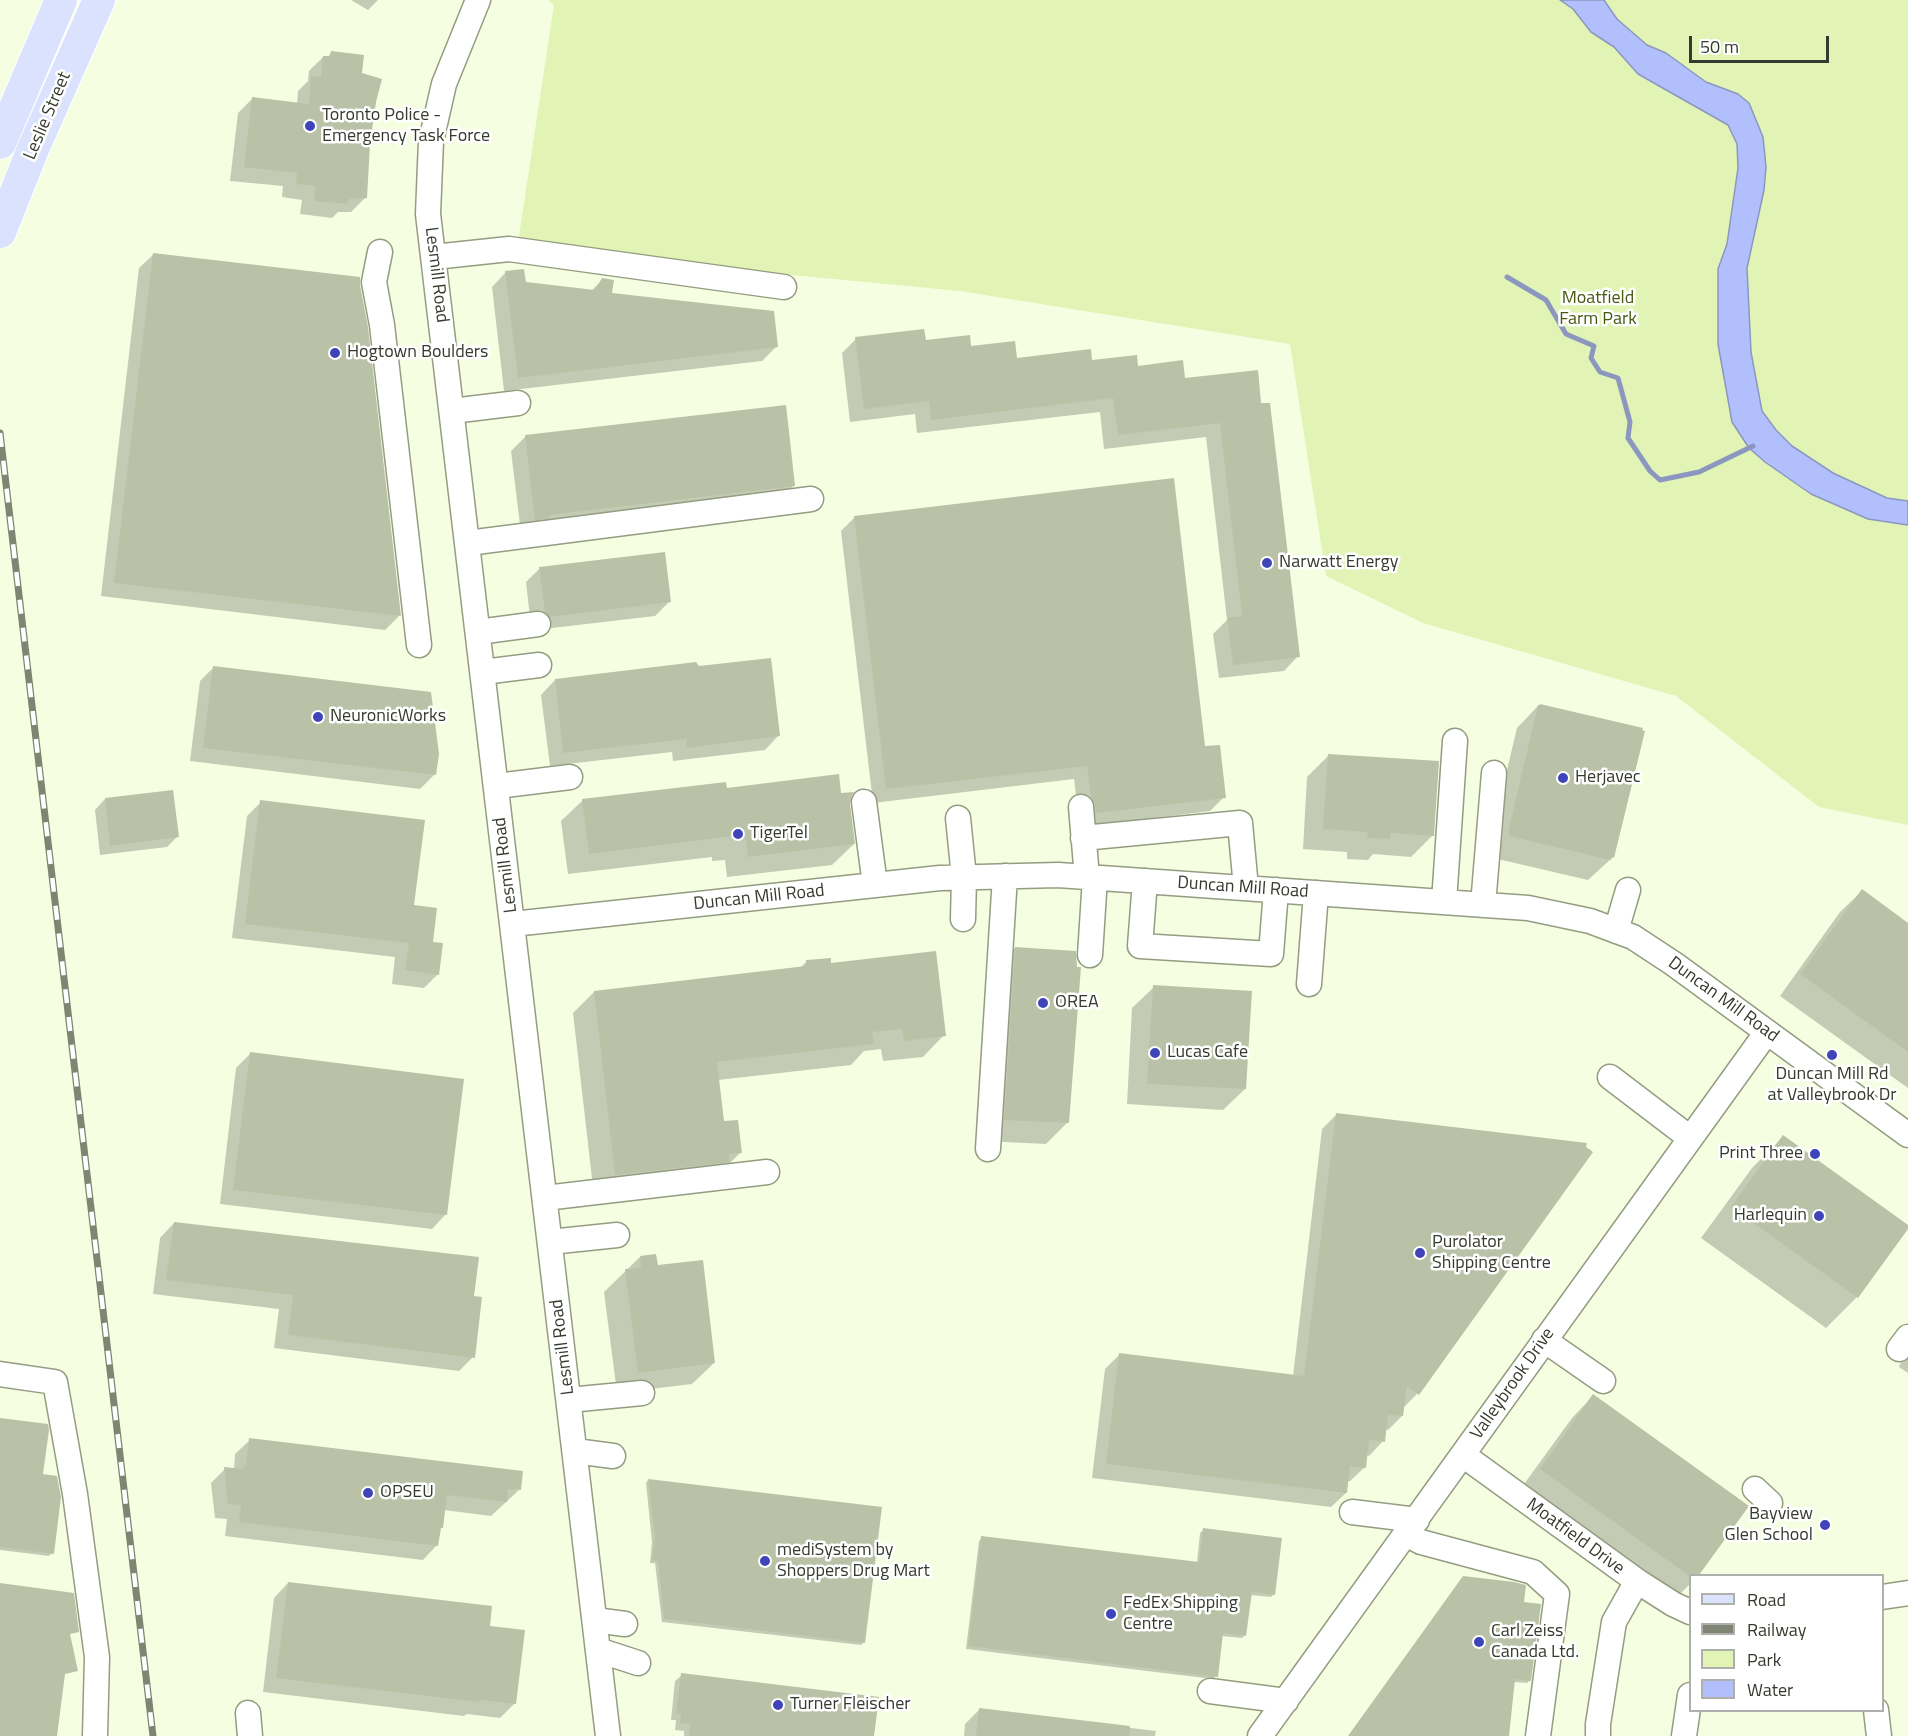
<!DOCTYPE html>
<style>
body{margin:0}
#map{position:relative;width:1908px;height:1736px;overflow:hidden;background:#f5fee1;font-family:"Titillium Web",sans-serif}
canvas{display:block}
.legend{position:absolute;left:1689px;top:1574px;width:195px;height:138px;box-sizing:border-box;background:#fff;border:2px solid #afb0ab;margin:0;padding:8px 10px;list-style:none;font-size:18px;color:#363a2e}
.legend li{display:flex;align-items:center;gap:12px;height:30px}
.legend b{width:30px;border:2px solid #afb0ab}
.scale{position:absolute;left:1689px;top:36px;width:140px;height:27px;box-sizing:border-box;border:3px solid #363a2e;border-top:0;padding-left:8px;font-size:18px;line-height:21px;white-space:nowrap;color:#363a2e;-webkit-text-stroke:4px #fff;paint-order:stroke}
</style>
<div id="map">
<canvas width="1908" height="1736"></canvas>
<ul class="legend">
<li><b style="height:8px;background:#dbe2fe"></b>Road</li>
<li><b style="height:8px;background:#7f8572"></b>Railway</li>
<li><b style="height:16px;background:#e1f4b6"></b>Park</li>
<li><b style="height:16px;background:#b1bffd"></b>Water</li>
</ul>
<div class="scale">50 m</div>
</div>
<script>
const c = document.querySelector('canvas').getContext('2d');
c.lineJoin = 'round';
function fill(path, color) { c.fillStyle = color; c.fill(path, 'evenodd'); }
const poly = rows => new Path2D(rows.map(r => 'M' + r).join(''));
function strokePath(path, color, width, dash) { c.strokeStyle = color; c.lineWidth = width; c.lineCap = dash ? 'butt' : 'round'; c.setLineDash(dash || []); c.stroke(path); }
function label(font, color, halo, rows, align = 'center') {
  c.font = font + ' "Titillium Web",sans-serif'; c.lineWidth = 5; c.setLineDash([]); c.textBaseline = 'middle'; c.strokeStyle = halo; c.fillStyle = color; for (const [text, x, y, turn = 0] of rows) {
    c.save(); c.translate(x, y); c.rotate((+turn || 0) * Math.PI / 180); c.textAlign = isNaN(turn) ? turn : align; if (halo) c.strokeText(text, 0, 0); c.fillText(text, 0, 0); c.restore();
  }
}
const green = poly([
 [548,0,1908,0,1908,825,1819,807,1676,696,1423,623,1326,576,1290,344,960,291,517,249,554,5]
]);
const water = poly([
 [1560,0,1604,0,1617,19,1647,45,1666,53,1706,82,1738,94,1749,103,1763,137,1766,167,1764,190,1747,268,1751,352,1762,411,1776,430,1792,446,1833,473,1887,498,1908,501,1908,525,1868,519,1811,494,1765,462,1749,448,1732,422,1718,344,1718,269,1727,244,1738,168,1737,144,1728,125,1638,74,1614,47,1591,32,1573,9,1560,0]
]);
const shadow = poly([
 [351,0,378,0,368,10],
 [331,53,360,74,368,143,366,197,351,212,338,212,332,218,300,214,302,200,282,197,283,186,230,181,238,113,252,99,297,104,298,91,308,81,309,71,323,57,327,58],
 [154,254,366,327,399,616,385,630,101,596,139,268],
 [506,272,525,284,591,291,602,280,611,294,777,346,762,361,504,391,492,287],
 [856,339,924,342,970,348,1016,359,1091,362,1137,367,1184,380,1256,372,1298,656,1284,671,1219,678,1213,634,1227,620,1206,437,1104,449,1100,412,917,433,915,414,850,422,842,353],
 [525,437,794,485,779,500,521,533,511,451],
 [855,517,1204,748,1224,797,1210,811,1082,827,1078,812,1074,779,873,803,841,531],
 [540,568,669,602,655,616,535,630,531,626,526,582],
 [214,667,434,775,420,789,190,761,200,681],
 [555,680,779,735,765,750,673,761,672,752,550,766,541,695],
 [1538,706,1613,857,1588,880,1489,857,1487,854,1517,728],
 [1329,755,1433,835,1411,857,1373,854,1368,860,1347,859,1347,852,1303,849,1307,777],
 [726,789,840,795,849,797,854,844,832,865,727,877,725,860,712,861,712,857,568,874,561,821,583,800],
 [105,799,177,837,167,847,100,855,95,810],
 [261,802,413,907,438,974,424,988,392,984,395,957,232,938,247,816],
 [1862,891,1908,924,1908,1088,1780,996,1840,912],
 [1015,948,1067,1123,1046,1144,983,1141,994,970],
 [806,962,830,965,944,1035,923,1057,883,1061,881,1049,864,1051,851,1065,718,1080,723,1123,741,1152,719,1174,594,1196,573,1013,594,992,799,969],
 [1154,987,1245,1089,1223,1110,1127,1104,1132,1008],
 [250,1054,446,1214,432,1229,220,1204,236,1068],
 [1336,1115,1584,1147,1417,1394,1403,1408,1402,1416,1388,1430,1385,1429,1383,1441,1369,1456,1366,1455,1365,1467,1350,1481,1347,1481,1346,1493,1331,1507,1092,1478,1105,1369,1119,1355,1293,1376,1322,1129],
 [1783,1137,1857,1297,1826,1328,1701,1238,1752,1168],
 [174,1223,472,1298,473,1357,459,1371,274,1348,279,1309,153,1294,160,1238],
 [640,1257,656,1267,714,1363,692,1384,617,1393,604,1292],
 [1908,1345,1908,1373,1899,1367,1901,1362,1901,1356],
 [1593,1396,1747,1507,1697,1576,1690,1576,1690,1584,1673,1601,1519,1491,1572,1418],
 [0,1419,42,1476,52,1553,49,1556,0,1550],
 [250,1440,519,1490,491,1516,444,1510,442,1527,439,1531,437,1545,423,1560,225,1536,227,1519,215,1518,211,1483,225,1469,234,1470,235,1454],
 [648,1480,864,1642,861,1645,662,1622,655,1563,650,1563,652,1542,646,1483],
 [1203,1530,1274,1594,1271,1597,1250,1595,1245,1635,1242,1638,1221,1636,1216,1676,1213,1679,966,1649,979,1541,982,1538,1197,1563,1200,1533],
 [288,1583,488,1627,515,1703,500,1718,467,1714,464,1716,263,1692,274,1598],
 [1523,1603,1530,1680,1527,1683,1514,1682,1507,1736,1349,1736],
 [682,1675,872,1736,684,1736,684,1731,675,1730,676,1720,671,1720,675,1681],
 [979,1710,1156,1731,1155,1736,964,1736,965,1724]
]);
const stream = poly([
 [1507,277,1546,300,1566,334,1594,346,1591,358,1600,372,1618,378,1630,422,1628,438,1650,471,1660,480,1699,472,1753,446]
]);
const building = poly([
 [331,51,364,55,362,73,382,79,376,102,370,144,367,198,349,199,348,204,314,201,315,186,296,184,297,173,244,167,252,97,309,104,311,76,321,77,323,56,330,56],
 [153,253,360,277,360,285,368,327,401,616,114,583],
 [524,269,526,282,595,290,602,278,614,280,612,293,774,311,778,347,518,378,505,271],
 [924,329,926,340,970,335,971,346,1015,341,1017,358,1091,349,1092,360,1137,355,1138,366,1183,360,1185,378,1258,370,1261,403,1270,403,1300,657,1233,665,1227,618,1242,616,1220,423,1118,435,1113,398,931,420,929,401,864,409,855,337],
 [786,405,795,486,549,515,550,518,535,520,525,435],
 [1174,478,1205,746,1220,745,1226,798,1096,813,1095,805,1091,797,1087,766,886,789,854,516],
 [665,552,671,602,550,617,545,612,539,567],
 [771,658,780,736,687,748,686,739,563,753,555,679,696,662,699,666],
 [213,666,431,692,439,754,436,775,203,748],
 [1540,704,1643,728,1642,730,1645,731,1614,858,1612,857,1611,860,1509,836,1510,833,1508,833,1538,705,1540,705],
 [1328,754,1439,761,1434,836,1391,833,1390,839,1367,838,1368,832,1323,829],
 [839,774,841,793,854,792,851,797,850,804,855,844,748,857,746,839,733,840,733,836,589,854,582,799,726,782,727,788],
 [173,790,179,837,110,846,105,798],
 [260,800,425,820,414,905,437,908,433,942,443,943,439,975,405,970,409,943,245,924],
 [1862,889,1908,923,1908,1052,1800,974],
 [1015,947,1076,951,1077,967,1081,967,1069,1123,1004,1120],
 [936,951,946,1036,904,1041,902,1029,872,1032,874,1044,717,1062,724,1121,738,1120,742,1153,729,1154,729,1162,615,1175,594,991,806,966,806,960,831,958,831,963],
 [1153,985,1252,991,1246,1089,1147,1084],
 [250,1052,464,1079,447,1215,233,1190],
 [1336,1113,1587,1143,1586,1147,1593,1152,1419,1395,1407,1386,1403,1416,1388,1415,1385,1442,1369,1440,1366,1468,1350,1466,1347,1493,1106,1464,1119,1353,1304,1376],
 [1783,1135,1908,1225,1908,1229,1858,1298,1731,1207],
 [174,1222,479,1257,474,1296,482,1297,475,1358,288,1335,293,1295,166,1280],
 [656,1254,658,1265,703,1260,715,1363,638,1373,625,1269,641,1268,640,1256],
 [1593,1394,1749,1506,1699,1575,1688,1575,1540,1469],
 [0,1418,48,1424,49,1430,43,1474,57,1476,61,1497,54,1554,0,1547],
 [249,1438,523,1471,521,1490,508,1489,507,1502,447,1495,443,1528,441,1528,438,1546,239,1522,241,1505,228,1504,224,1467,243,1469,244,1465,246,1465],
 [648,1479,882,1507,865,1643,664,1619,658,1561,652,1560,655,1538],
 [1203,1528,1282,1538,1275,1595,1252,1592,1246,1636,1223,1633,1218,1677,968,1646,981,1536,1199,1562],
 [1463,1576,1514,1582,1526,1585,1524,1602,1541,1604,1531,1681,1515,1679,1509,1736,1348,1736],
 [288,1582,492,1606,490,1626,525,1630,516,1704,480,1700,480,1702,276,1678],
 [0,1583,74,1593,79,1632,70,1634,78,1671,65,1674,57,1736,0,1736],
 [681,1673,879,1697,874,1736,689,1736,690,1724,680,1723,681,1714,676,1713],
 [979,1708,1130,1726,1129,1736,976,1736]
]);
const minor = poly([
 [478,0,444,84,431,141,428,214,608,1736],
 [380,252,374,282,382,325,419,645],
 [434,257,509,249,784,287],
 [452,411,518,403],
 [468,543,811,499],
 [478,632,538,624],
 [483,672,539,665],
 [497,786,570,777],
 [864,802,875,885],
 [1081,807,1087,877],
 [958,818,964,877,963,919],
 [1083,838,1240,823,1246,888],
 [1145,881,1140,946,1271,954,1276,890],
 [1444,902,1455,741],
 [1483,905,1494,773],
 [513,924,940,878,1058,875,1528,908,1590,921,1633,937,1674,964,1908,1135],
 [1616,931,1628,890],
 [1090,955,1095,878],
 [1309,984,1316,893],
 [1610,1077,1690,1138],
 [988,1149,1005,876],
 [545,1198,767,1172],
 [550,1242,617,1235],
 [1544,1340,1603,1381],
 [1899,1349,1908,1337],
 [0,1374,55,1382,75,1494,97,1657,95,1736],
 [569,1400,642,1393],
 [575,1451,613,1456],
 [1463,1455,1637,1581,1673,1604,1690,1612],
 [1755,1489,1770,1503],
 [1352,1512,1417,1520],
 [1406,1534,1421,1542,1533,1572,1557,1594,1538,1736],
 [1882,1597,1908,1593],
 [595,1620,625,1624],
 [598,1650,638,1663],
 [1210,1691,1286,1701],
 [1876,1710,1879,1736],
 [248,1713,250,1736],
 [1260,1736,1767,1032],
 [1598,1736,1598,1724,1614,1622,1637,1581],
 [1684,1736,1690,1695]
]);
const major = poly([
 [0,143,61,0],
 [0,232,33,149,99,0]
]);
const rail = poly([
 [0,433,153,1736]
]);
const markers = [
 [310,126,6,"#3f44b8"],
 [335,353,6,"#3f44b8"],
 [1267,563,6,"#3f44b8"],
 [318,717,6,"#3f44b8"],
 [1563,778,6,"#3f44b8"],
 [738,834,6,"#3f44b8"],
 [1043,1003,6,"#3f44b8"],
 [1155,1053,6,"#3f44b8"],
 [1832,1055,6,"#3f44b8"],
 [1815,1154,6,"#3f44b8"],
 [1819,1216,6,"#3f44b8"],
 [1420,1253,6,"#3f44b8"],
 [368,1493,6,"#3f44b8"],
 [1825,1525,6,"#3f44b8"],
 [765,1561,6,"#3f44b8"],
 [1111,1614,6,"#3f44b8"],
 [1479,1642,6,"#3f44b8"],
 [778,1705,6,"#3f44b8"]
];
const streetNames = [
 ["Leslie Street",48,116,-67],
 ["Lesmill Road",436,275,83],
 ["Lesmill Road",506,865,-97],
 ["Duncan Mill Road",1243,888,4],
 ["Duncan Mill Road",759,898,-6],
 ["Duncan Mill Road",1723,1000,36],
 ["Lesmill Road",563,1347,-97],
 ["Valleybrook Drive",1513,1384,-55],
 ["Moatfield Drive",1575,1537,36]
];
const poiNames = [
 ["Toronto Police -",322,116],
 ["Emergency Task Force",322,137],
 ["Hogtown Boulders",347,353],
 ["Narwatt Energy",1279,563],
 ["NeuronicWorks",330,717],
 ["Herjavec",1575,778],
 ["TigerTel",750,834],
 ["OREA",1055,1003],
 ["Lucas Cafe",1167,1053],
 ["Duncan Mill Rd",1832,1075,"center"],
 ["at Valleybrook Dr",1832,1096,"center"],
 ["Print Three",1803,1154,"right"],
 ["Harlequin",1807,1216,"right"],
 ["Purolator",1432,1243],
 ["Shipping Centre",1432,1264],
 ["OPSEU",380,1493],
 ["Bayview",1813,1515,"right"],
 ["Glen School",1813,1536,"right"],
 ["mediSystem by",777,1551],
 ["Shoppers Drug Mart",777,1572],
 ["FedEx Shipping",1123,1604],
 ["Centre",1123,1625],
 ["Carl Zeiss",1491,1632],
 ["Canada Ltd.",1491,1653],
 ["Turner Fleischer",790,1705]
];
const parkNames = [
 ["Moatfield",1598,299],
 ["Farm Park",1598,320]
];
fill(green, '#e1f4b6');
fill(water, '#b1bffd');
strokePath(water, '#8c97bf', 1.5);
fill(shadow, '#0003');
strokePath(stream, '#8c97bf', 5);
fill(building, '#b9c1a6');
strokePath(minor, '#949c81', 27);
strokePath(major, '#fff', 34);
strokePath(minor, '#fff', 24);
strokePath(major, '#dbe2fe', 32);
strokePath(rail, '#7f8572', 7);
strokePath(rail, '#fff', 4.5, [14]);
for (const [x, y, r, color] of markers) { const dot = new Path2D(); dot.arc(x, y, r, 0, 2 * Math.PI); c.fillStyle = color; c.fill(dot); strokePath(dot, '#fff', 2); }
label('18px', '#363a2e', '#fff', streetNames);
label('18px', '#363a2e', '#fff', poiNames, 'left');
label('18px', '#495912', '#fff', parkNames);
</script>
